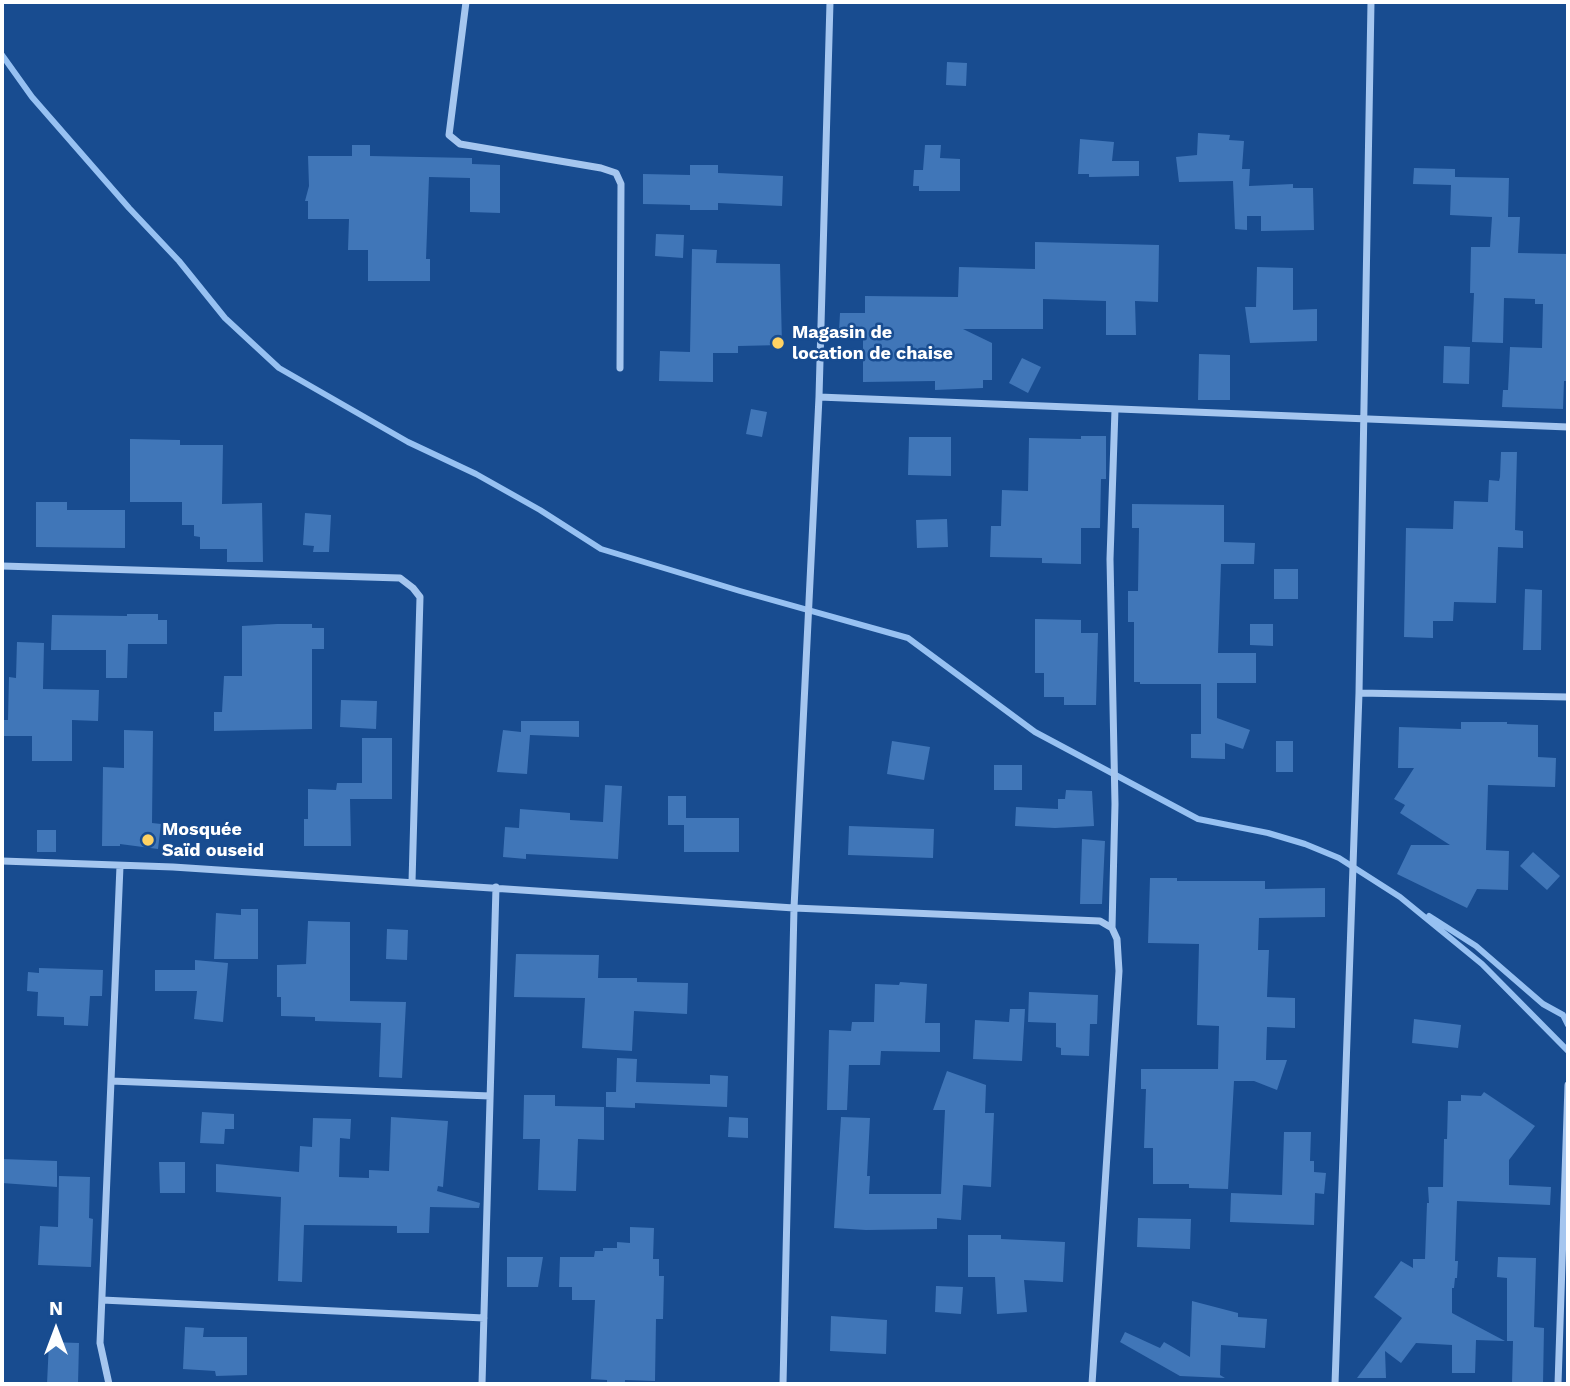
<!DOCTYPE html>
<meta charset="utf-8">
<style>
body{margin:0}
#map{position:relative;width:1570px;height:1386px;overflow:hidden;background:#184c90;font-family:"Work Sans",sans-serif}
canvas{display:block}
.frame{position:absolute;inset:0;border:4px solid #fff;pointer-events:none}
.north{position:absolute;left:21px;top:1295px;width:70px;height:70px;-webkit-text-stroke:5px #184c90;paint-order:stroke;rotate:0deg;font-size:19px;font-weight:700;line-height:28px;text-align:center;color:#fff}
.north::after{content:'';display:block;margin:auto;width:24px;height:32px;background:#fff;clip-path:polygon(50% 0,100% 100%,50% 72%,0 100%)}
</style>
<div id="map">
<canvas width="1570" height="1386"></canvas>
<div class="frame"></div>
<div class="north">N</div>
</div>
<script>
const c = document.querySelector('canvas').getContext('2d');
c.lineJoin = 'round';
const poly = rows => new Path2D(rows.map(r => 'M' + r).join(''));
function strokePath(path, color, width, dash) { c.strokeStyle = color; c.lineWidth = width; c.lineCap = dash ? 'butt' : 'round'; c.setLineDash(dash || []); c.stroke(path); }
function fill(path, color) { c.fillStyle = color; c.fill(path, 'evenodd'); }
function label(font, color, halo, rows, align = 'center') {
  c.font = font + ' "Work Sans",sans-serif'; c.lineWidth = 5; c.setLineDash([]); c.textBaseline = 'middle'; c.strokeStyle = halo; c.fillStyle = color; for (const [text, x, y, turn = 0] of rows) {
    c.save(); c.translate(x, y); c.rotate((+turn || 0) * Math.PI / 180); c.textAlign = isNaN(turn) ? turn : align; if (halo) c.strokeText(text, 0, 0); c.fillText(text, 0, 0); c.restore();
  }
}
const stream = poly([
 [2,55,32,97,129,208,179,261,225,318,279,368,408,442,476,474,540,510,601,549,740,591,908,638,1035,732,1198,819,1268,833,1305,844,1339,858,1400,897,1482,964,1568,1051],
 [1429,916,1476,946,1543,1004,1563,1015,1568,1025]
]);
const building = poly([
 [947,62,967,63,966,86,946,85],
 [1198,133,1230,135,1229,140,1244,141,1242,169,1250,169,1249,186,1293,184,1293,188,1313,188,1314,230,1261,231,1261,216,1247,216,1247,230,1235,229,1233,181,1179,182,1176,157,1197,155],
 [1080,139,1114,142,1112,161,1139,161,1139,176,1089,177,1089,174,1078,174],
 [352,145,370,145,370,156,472,158,472,164,500,165,500,213,470,212,470,178,429,177,426,259,430,259,430,281,368,281,368,250,348,250,349,219,308,219,308,201,305,201,309,186,308,156,352,156],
 [925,145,941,145,940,158,960,159,960,191,919,191,919,186,913,186,914,170,923,170],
 [690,165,718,165,718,173,783,176,782,206,718,203,718,210,690,210,690,205,643,204,643,174,690,175],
 [1414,168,1455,169,1455,177,1509,178,1508,217,1520,217,1518,253,1568,254,1568,381,1564,381,1563,409,1502,407,1503,390,1508,390,1510,347,1542,348,1543,304,1535,304,1535,299,1504,298,1503,343,1472,342,1474,293,1470,293,1471,247,1490,247,1492,217,1450,215,1451,185,1413,184],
 [656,234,684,235,683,258,655,256],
 [1035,242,1159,245,1158,302,1135,301,1136,335,1106,335,1106,301,1043,299,1043,329,963,329,992,343,992,380,983,380,983,388,935,390,935,381,863,382,863,332,839,331,840,313,865,313,865,296,958,297,959,267,1035,269],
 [692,249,717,250,716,263,780,264,782,345,738,346,738,353,713,353,713,382,659,381,660,351,690,352],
 [1257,267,1293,268,1293,310,1317,309,1317,341,1250,343,1245,307,1256,307],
 [1444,346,1470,347,1469,384,1443,383],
 [1199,354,1230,355,1230,400,1198,400],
 [1022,358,1041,367,1028,393,1009,383],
 [751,409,767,412,762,437,746,434],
 [1081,436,1106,436,1106,479,1101,479,1100,528,1081,528,1081,564,1042,563,1042,558,990,557,991,526,1001,526,1002,490,1028,491,1029,438,1081,439],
 [909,437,951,437,951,476,908,475],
 [130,439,180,440,180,445,223,445,222,504,262,503,263,562,227,562,227,549,200,549,200,537,194,536,194,525,182,525,182,502,130,502],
 [1501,452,1517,452,1515,530,1523,531,1523,548,1498,547,1496,603,1454,602,1453,621,1433,621,1433,638,1404,637,1406,528,1453,529,1454,501,1488,502,1489,480,1499,481,1500,477],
 [36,502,67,502,67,510,125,510,125,548,36,547],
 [1132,504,1224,505,1224,542,1255,543,1254,564,1221,564,1218,653,1256,653,1256,683,1217,683,1217,718,1250,730,1243,749,1225,743,1225,759,1191,758,1191,734,1201,734,1201,684,1140,684,1140,682,1134,682,1134,622,1128,622,1128,591,1138,591,1139,528,1132,528],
 [305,513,331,515,329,552,313,552,314,546,303,545],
 [947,519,948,547,917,548,916,520],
 [1274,569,1298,569,1298,599,1274,599],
 [1525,589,1542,590,1541,650,1523,650],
 [127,614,158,614,158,620,167,620,167,644,128,644,127,678,106,678,106,650,51,650,52,615,127,616],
 [1035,619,1081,620,1081,633,1098,633,1096,705,1064,705,1064,697,1044,697,1044,673,1035,673],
 [277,624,312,624,312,628,324,628,324,649,312,649,312,729,214,731,214,712,222,712,224,676,242,676,242,626],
 [1250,624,1273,624,1273,646,1250,645],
 [17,642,44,643,43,689,99,690,98,721,72,720,72,761,32,761,32,736,2,736,2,720,8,720,9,677,16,678],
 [341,700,377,701,376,729,340,727],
 [521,721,579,721,579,737,530,735,527,774,497,772,503,730,521,732],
 [1461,722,1507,722,1507,724,1538,725,1538,757,1556,758,1555,787,1488,785,1486,850,1509,851,1508,890,1477,889,1467,908,1397,874,1411,845,1450,845,1400,813,1405,805,1394,799,1414,768,1398,768,1399,727,1461,729],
 [124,730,153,731,152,823,161,824,158,849,120,844,120,846,102,846,103,767,124,768],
 [362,738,392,738,392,799,350,799,351,846,304,846,304,819,308,819,308,789,336,790,337,783,362,783],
 [892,741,930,747,924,780,887,774],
 [1276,741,1293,741,1293,772,1276,772],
 [994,765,1022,765,1022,790,994,790],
 [605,785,622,786,618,859,526,854,526,859,503,857,505,827,519,828,520,809,570,813,570,820,603,822],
 [1066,790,1092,791,1094,826,1055,828,1015,826,1016,807,1058,809,1058,799,1065,799],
 [668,796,686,796,686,818,739,818,739,852,684,852,684,825,668,825],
 [849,826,934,829,933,858,848,855],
 [37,830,56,830,56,852,37,852],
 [1082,839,1105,841,1102,904,1080,904],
 [1533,852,1560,876,1547,890,1520,866],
 [1150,878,1177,878,1177,881,1265,881,1265,889,1325,888,1325,917,1259,918,1258,950,1269,950,1267,997,1295,998,1295,1028,1267,1027,1266,1060,1287,1060,1277,1090,1254,1081,1234,1081,1228,1189,1189,1188,1189,1184,1153,1184,1153,1148,1144,1148,1146,1089,1141,1089,1141,1069,1218,1069,1219,1026,1197,1025,1199,944,1148,943],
 [241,909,258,909,258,959,214,959,216,913,241,915],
 [308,921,350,922,350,1001,406,1002,402,1078,379,1077,381,1023,315,1021,315,1017,281,1016,281,997,277,997,277,965,306,964],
 [387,929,408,930,407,960,386,959],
 [516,954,599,955,598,978,637,978,637,982,688,983,687,1014,634,1011,632,1051,582,1048,585,998,514,997],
 [195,960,228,963,223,1022,194,1019,197,991,155,991,155,970,195,970],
 [39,968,103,970,102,996,90,996,88,1026,64,1025,64,1017,37,1016,38,992,27,991,28,972,39,973],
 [900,982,927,984,925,1023,940,1023,940,1052,881,1051,880,1065,849,1065,847,1110,827,1110,829,1030,851,1031,852,1022,874,1022,875,984,899,985],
 [1029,992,1098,995,1097,1024,1090,1024,1089,1056,1061,1055,1061,1048,1056,1047,1056,1023,1028,1022],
 [1010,1009,1025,1009,1022,1061,973,1059,975,1020,1009,1022],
 [1414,1019,1461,1025,1458,1048,1412,1043],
 [617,1058,637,1059,636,1082,710,1084,710,1075,728,1076,727,1107,635,1103,635,1108,606,1107,606,1092,616,1092],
 [947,1071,986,1085,985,1113,994,1113,991,1187,963,1185,961,1220,937,1218,937,1229,866,1230,834,1228,841,1117,870,1118,867,1176,870,1176,869,1194,941,1194,945,1110,933,1110],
 [1484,1092,1535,1126,1509,1160,1509,1185,1551,1187,1550,1205,1457,1201,1455,1261,1458,1261,1457,1278,1455,1278,1454,1288,1452,1288,1452,1313,1505,1341,1476,1340,1475,1373,1452,1373,1452,1345,1416,1343,1401,1363,1385,1351,1386,1378,1357,1378,1402,1318,1374,1297,1401,1261,1413,1268,1413,1259,1425,1259,1427,1203,1429,1203,1428,1187,1443,1187,1444,1139,1447,1139,1448,1101,1461,1101,1461,1095,1481,1096],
 [524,1095,555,1095,555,1106,604,1107,604,1140,578,1139,576,1191,538,1190,540,1139,523,1139],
 [202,1112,234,1114,234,1129,225,1129,224,1144,200,1143],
 [391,1117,448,1121,443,1187,438,1186,437,1191,480,1203,479,1208,430,1207,429,1233,397,1233,397,1226,304,1225,302,1282,278,1281,281,1197,216,1192,216,1164,299,1172,300,1146,312,1147,313,1118,351,1119,350,1139,340,1138,339,1177,369,1178,369,1170,389,1171],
 [729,1117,748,1118,748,1138,728,1137],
 [1284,1132,1311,1132,1310,1161,1314,1161,1314,1172,1326,1173,1324,1194,1315,1193,1314,1225,1230,1222,1231,1193,1282,1195],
 [2,1159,57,1161,57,1187,2,1183],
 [159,1162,185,1162,185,1193,160,1193],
 [59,1176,90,1177,89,1218,93,1219,91,1267,38,1265,40,1226,58,1227],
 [1138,1218,1191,1219,1190,1249,1137,1247],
 [630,1227,654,1228,653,1259,659,1259,659,1276,664,1276,663,1319,656,1319,655,1381,625,1380,625,1384,607,1384,607,1380,591,1379,595,1300,572,1300,572,1287,559,1287,560,1257,594,1257,595,1251,603,1251,603,1248,617,1248,617,1242,630,1243],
 [968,1235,1001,1235,1001,1239,1065,1242,1063,1282,1024,1280,1027,1312,997,1314,995,1277,968,1277],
 [507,1257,543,1257,538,1287,507,1287],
 [1498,1257,1536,1258,1534,1327,1544,1328,1543,1384,1512,1384,1513,1341,1507,1341,1507,1278,1497,1277],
 [936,1286,963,1287,961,1314,935,1312],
 [1192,1301,1238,1313,1238,1317,1267,1319,1265,1348,1221,1345,1220,1375,1225,1378,1180,1376,1120,1342,1125,1332,1160,1348,1164,1342,1190,1357],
 [831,1316,887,1320,886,1354,830,1351],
 [185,1327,204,1328,203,1337,247,1337,247,1375,216,1376,215,1371,183,1369],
 [49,1342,79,1343,78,1384,47,1384]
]);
const minor = poly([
 [466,2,449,135,460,144,601,168,616,173,621,184,620,368],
 [819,397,1568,427],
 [2,566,400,578,413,588,420,597,412,882],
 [1359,693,1568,697],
 [2,861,173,867,794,908,1100,921,1112,928,1117,939,1119,971,1092,1384],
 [1112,928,1115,804,1110,559,1115,409],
 [111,1081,490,1096],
 [102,1300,484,1318],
 [109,1384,100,1343,120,866],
 [482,1384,496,887],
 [783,1384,794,908,819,397,830,2],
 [1335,1384,1359,693,1371,2],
 [1558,1384,1568,1085]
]);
const markers = [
 [778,343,7,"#ffd263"],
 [148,840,7,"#ffd263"]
];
const poiNames = [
 ["Magasin de",792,333],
 ["location de chaise",792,354],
 ["Mosquée",162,830],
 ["Saïd ouseid",162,851]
];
strokePath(stream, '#97c1f2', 6);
fill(building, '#4076b8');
strokePath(minor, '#a5c6ef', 7);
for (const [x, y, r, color] of markers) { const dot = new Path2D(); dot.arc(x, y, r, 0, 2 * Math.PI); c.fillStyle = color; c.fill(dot); strokePath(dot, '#184c90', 2.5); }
label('bold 18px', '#fff', '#184c90', poiNames, 'left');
</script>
